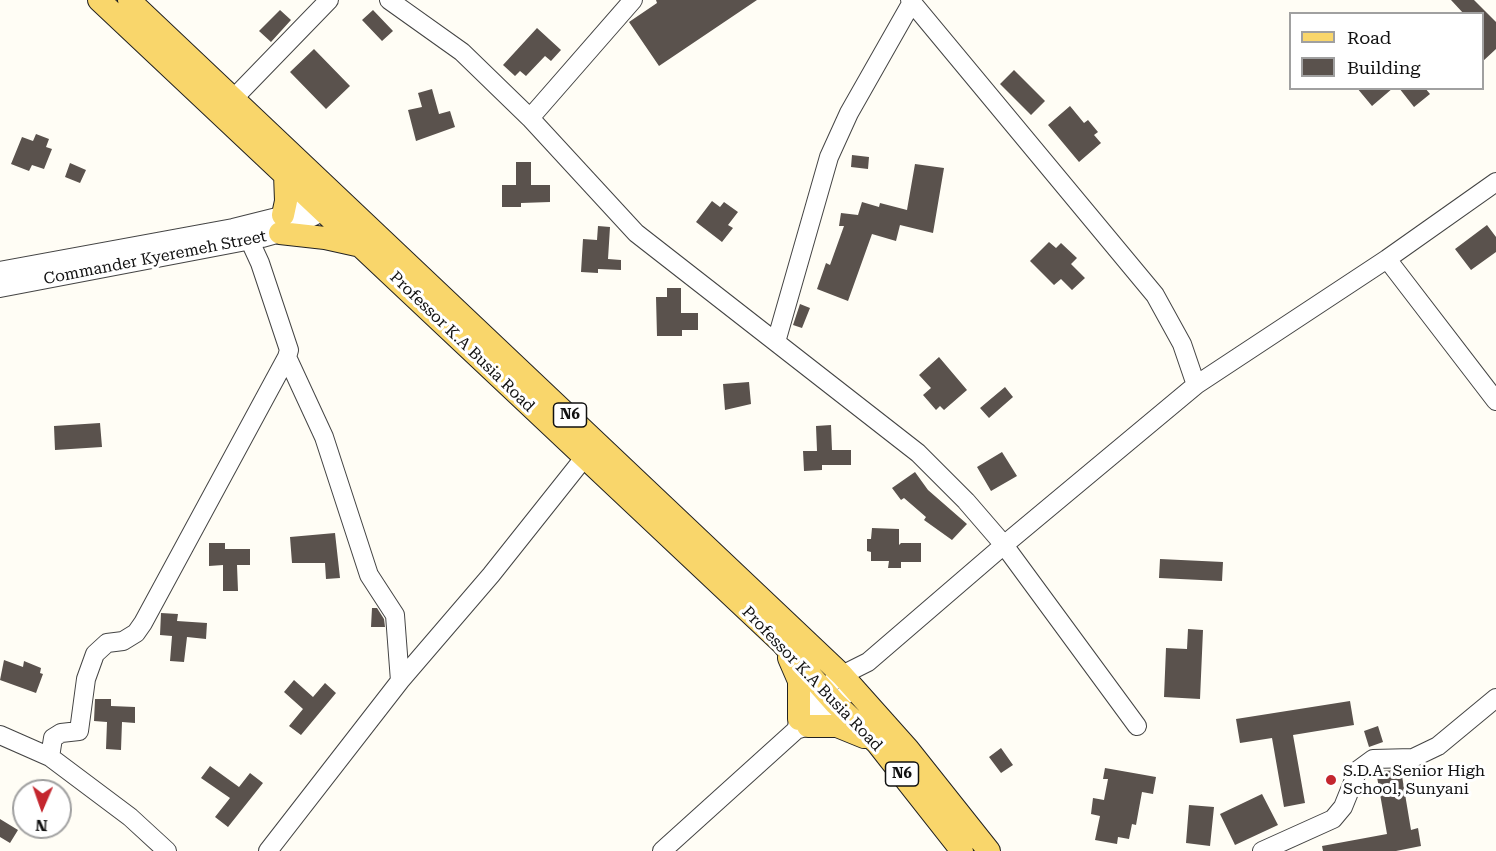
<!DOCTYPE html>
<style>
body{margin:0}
#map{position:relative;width:1496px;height:851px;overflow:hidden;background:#fffdf5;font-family:"Roboto Serif",serif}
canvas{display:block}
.legend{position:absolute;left:1289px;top:12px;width:195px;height:78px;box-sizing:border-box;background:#fff;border:2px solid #a0a0a0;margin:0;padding:8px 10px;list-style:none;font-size:18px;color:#111}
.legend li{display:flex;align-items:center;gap:12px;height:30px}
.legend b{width:30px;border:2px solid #a0a0a0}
.north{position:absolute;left:12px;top:779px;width:60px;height:60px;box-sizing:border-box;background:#fff;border:2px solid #a0a0a0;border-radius:50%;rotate:182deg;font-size:16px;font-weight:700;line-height:24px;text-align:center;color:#111}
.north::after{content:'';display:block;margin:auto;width:21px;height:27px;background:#c4262e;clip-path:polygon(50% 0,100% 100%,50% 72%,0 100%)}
</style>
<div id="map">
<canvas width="1496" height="851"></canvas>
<ul class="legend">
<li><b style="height:8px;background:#f9d66b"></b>Road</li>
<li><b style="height:16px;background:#5a524d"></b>Building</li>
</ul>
<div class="north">N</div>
</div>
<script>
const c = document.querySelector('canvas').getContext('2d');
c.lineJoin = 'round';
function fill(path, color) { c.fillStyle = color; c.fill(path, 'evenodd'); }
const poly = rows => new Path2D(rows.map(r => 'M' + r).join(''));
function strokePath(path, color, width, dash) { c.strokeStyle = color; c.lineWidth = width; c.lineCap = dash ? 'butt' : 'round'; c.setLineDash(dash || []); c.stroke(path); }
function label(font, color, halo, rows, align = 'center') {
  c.font = font + ' "Roboto Serif",serif'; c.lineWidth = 6; c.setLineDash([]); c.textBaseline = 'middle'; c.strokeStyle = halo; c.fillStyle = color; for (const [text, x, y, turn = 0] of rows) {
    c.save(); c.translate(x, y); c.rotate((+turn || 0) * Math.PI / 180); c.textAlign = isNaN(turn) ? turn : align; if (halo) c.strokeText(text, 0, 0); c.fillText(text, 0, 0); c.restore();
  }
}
const building = poly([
 [656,0,757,0,659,66,629,22,657,3],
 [1451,0,1474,0,1496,22,1496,49,1482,62,1482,14,1464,14],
 [280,10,291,20,271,42,259,31],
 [373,10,393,31,382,41,362,20],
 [537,28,561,50,551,61,545,56,526,76,520,71,515,76,503,65],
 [314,49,350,86,326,109,290,72],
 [1014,70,1045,101,1031,115,1000,84],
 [1357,88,1393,88,1372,106],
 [1399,88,1425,88,1430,94,1414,107],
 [432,89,439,114,450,111,455,127,416,141,408,110,422,107,418,93],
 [1070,106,1084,123,1088,120,1098,132,1094,135,1101,143,1079,162,1048,125],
 [36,134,49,139,46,147,52,149,44,169,32,165,29,171,11,164,22,137,33,141],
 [852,155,869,157,868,169,851,167],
 [516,162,531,162,531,185,550,185,550,202,521,203,521,207,502,207,502,185,516,185],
 [70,163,86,170,80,183,65,177],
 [915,164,944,168,933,233,900,225,896,241,872,234,848,301,817,289,826,263,830,265,844,226,839,226,841,213,858,215,862,202,879,207,880,203,907,210],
 [712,201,720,207,724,202,738,212,728,225,733,228,722,242,696,222],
 [1487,225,1496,237,1496,252,1471,270,1455,249],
 [598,226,610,227,608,259,621,260,621,270,598,269,598,273,581,272,583,239,597,240],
 [1049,242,1056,248,1061,243,1077,258,1071,264,1085,278,1072,290,1061,279,1054,285,1030,261],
 [667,288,681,288,681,313,698,313,698,330,682,330,682,336,657,336,656,297,667,297],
 [800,304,810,308,802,328,793,325],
 [939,357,967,390,944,410,940,406,936,410,923,395,931,388,919,375],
 [749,382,751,404,725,410,723,384],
 [1005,387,1013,397,989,418,980,408],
 [100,423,102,447,55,450,54,426],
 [831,425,832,450,851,450,851,465,822,465,822,470,804,471,803,451,817,451,816,426],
 [1002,452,1017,476,991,491,977,467],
 [915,472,928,490,967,524,952,540,924,520,926,517,904,498,901,500,892,488],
 [872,528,899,529,899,545,901,543,921,543,921,562,901,562,901,568,888,568,889,561,871,561,871,552,867,551,867,539,871,539],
 [335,533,340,578,326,579,325,563,292,563,290,537],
 [209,543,225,543,225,549,250,549,250,565,237,565,238,591,223,591,223,565,209,566],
 [1160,559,1223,562,1222,581,1159,578],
 [372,608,377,608,384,619,385,627,371,627],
 [161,613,178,614,177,621,207,623,206,639,187,637,184,662,170,661,172,636,160,635],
 [1188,629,1203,630,1200,699,1164,697,1166,648,1187,649],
 [4,660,23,667,24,661,41,668,40,673,43,674,36,693,0,680],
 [294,680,313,697,325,683,336,693,301,735,289,726,303,709,284,692],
 [95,699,111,699,111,706,135,707,135,723,122,722,121,750,106,749,107,722,94,721],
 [1350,701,1354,725,1293,735,1305,803,1284,807,1272,738,1240,743,1236,719],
 [1378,726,1383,742,1369,747,1364,731],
 [1001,748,1013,765,1001,773,989,757],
 [210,766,239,787,250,773,263,783,228,827,215,817,230,798,201,778],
 [1105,768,1156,777,1153,794,1142,792,1136,825,1132,824,1129,839,1118,837,1117,844,1095,840,1100,816,1091,814,1093,798,1104,800,1108,779,1103,779],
 [1401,770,1411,830,1418,828,1421,846,1396,851,1323,851,1322,846,1387,834,1376,771],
 [1262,794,1278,825,1235,845,1220,814],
 [1189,805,1214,807,1210,846,1186,843],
 [0,819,18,830,10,843,0,837]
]);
const minor = poly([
 [389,0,462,52,530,118,636,233,918,453,966,501,1004,545,868,662,842,675,822,689,799,719,796,730],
 [910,0,1155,295,1182,344,1196,385,1004,545,1137,726],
 [234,98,329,0],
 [530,118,633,0],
 [1387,259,1496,401],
 [0,271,233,228,277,217,314,202,322,195],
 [0,288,262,238,280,233,324,211,333,204],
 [776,342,829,157,849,113,912,2],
 [287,357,324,437,369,575,395,615,400,681],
 [1196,385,1387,259,1496,182],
 [0,735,50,757,130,817,167,851],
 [50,757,53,738,61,733,79,731,86,679,95,654,107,643,123,641,136,633,143,623,287,357,289,350,260,263,243,226],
 [268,851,400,681,491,575,584,458],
 [662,851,796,730,808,726,845,695],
 [1262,851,1333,819,1343,807,1358,770,1373,759,1413,758,1438,746,1496,698]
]);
const major = poly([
 [99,0,782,643,835,703,877,743,962,851],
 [129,0,842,675,908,749,989,851],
 [283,215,286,201,285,174],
 [280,233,325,238,361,246],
 [789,658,799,681,799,719],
 [808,726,837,726,864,737]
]);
const markers = [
 [1331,780,6,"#c4262e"]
];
const shields = [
 [570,415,33],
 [902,774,33]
];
const shieldNames = [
 ["N6",570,415],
 ["N6",902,774]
];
const streetNames = [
 ["Commander Kyeremeh Street",155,258,-11],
 ["Professor K.A Busia Road",462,342,44],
 ["Professor K.A Busia Road",812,679,46]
];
const poiNames = [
 ["S.D.A. Senior High",1343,771],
 ["School, Sunyani",1343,789]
];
fill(building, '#5a524d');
strokePath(minor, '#444', 20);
strokePath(major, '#222', 24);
strokePath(minor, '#fff', 18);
strokePath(major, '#f9d66b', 22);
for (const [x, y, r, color] of markers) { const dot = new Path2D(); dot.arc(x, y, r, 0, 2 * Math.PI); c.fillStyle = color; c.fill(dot); strokePath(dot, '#fff', 2); }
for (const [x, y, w] of shields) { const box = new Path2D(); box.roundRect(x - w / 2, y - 12, w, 24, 4.5); c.fillStyle = '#fff'; c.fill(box); strokePath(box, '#111', 1.5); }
label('bold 15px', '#111', null, shieldNames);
label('16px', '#111', '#fff', streetNames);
label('16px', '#111', '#fff', poiNames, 'left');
</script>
